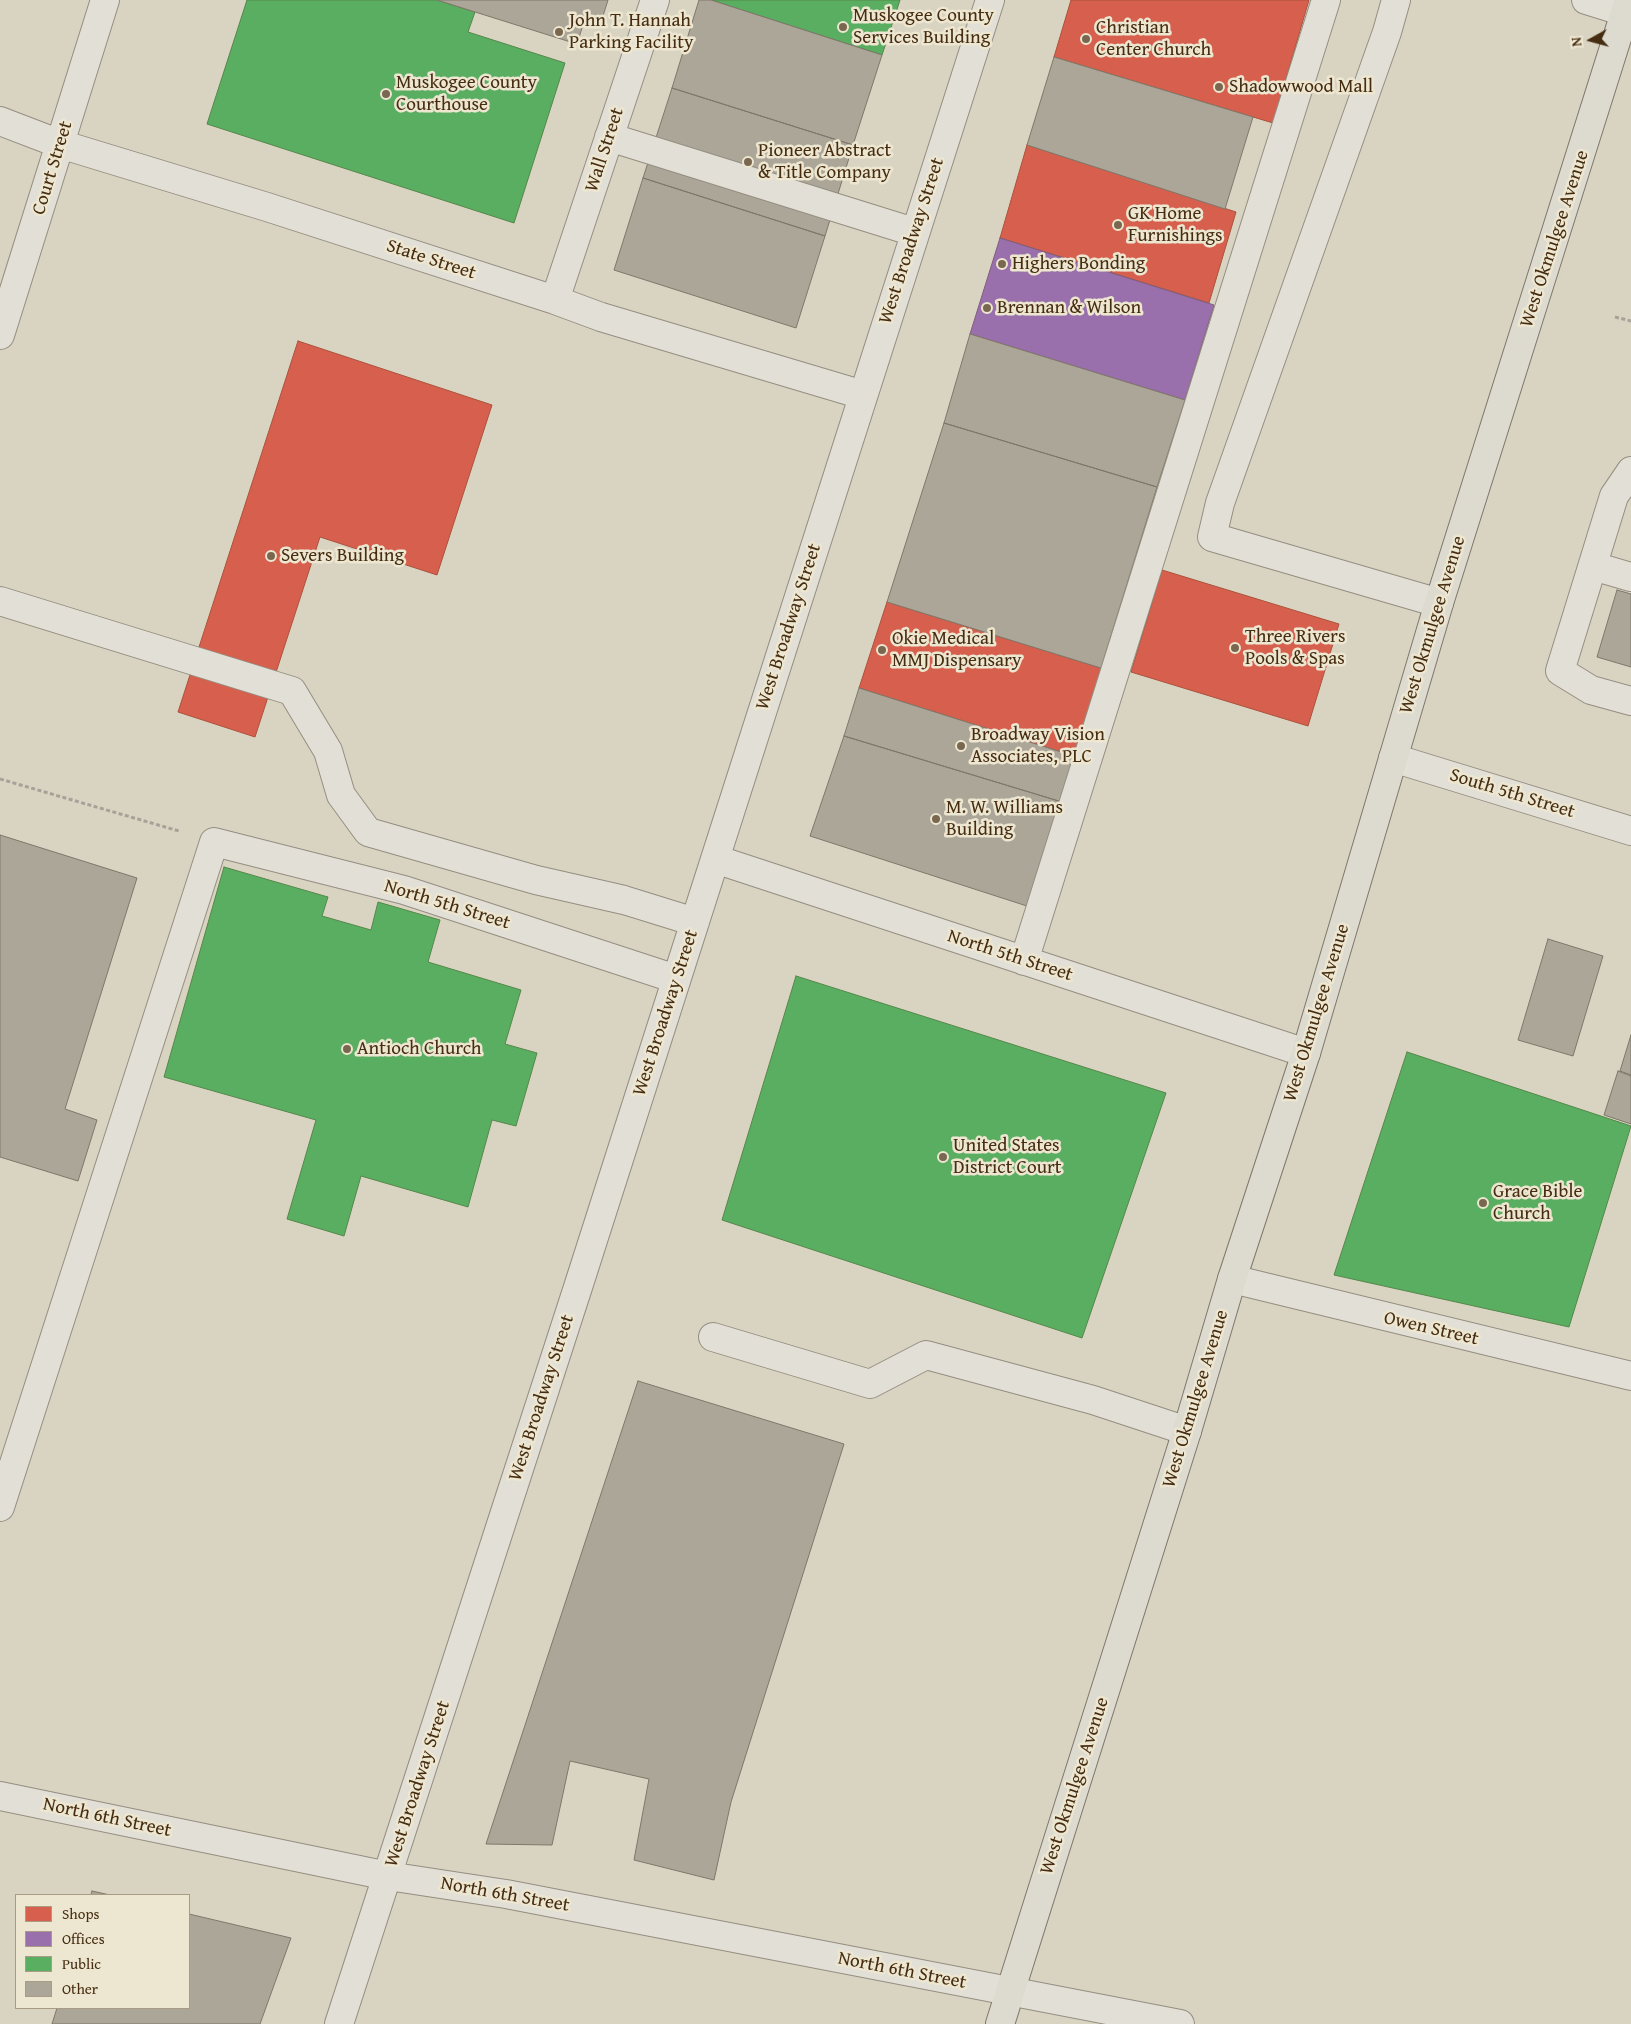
<!DOCTYPE html>
<style>
body{margin:0}
#map{position:relative;width:1631px;height:2024px;overflow:hidden;background:#d9d3c2;font-family:"Gentium Book Plus",serif}
canvas{display:block}
.legend{position:absolute;left:15px;top:1894px;width:175px;height:115px;box-sizing:border-box;background:#ede6d1;border:1px solid #aa9c84;margin:0;padding:6px 9px;list-style:none;font-size:15px;color:#462d11}
.legend li{display:flex;align-items:center;gap:10px;height:25px}
.legend b{width:25px;border:1px solid #aa9c84}
.north{position:absolute;left:1566px;top:15px;width:50px;height:50px;-webkit-text-stroke:4px #ede6d1;paint-order:stroke;rotate:263deg;font-size:14px;font-weight:700;line-height:20px;text-align:center;color:#462d11}
.north::after{content:'';display:block;margin:auto;width:18px;height:22px;background:#462d11;clip-path:polygon(50% 0,100% 100%,50% 72%,0 100%)}
</style>
<div id="map">
<canvas width="1631" height="2024"></canvas>
<ul class="legend">
<li><b style="height:14px;background:#d6604d"></b>Shops</li>
<li><b style="height:14px;background:#9970ab"></b>Offices</li>
<li><b style="height:14px;background:#5aae61"></b>Public</li>
<li><b style="height:14px;background:#aca699"></b>Other</li>
</ul>
<div class="north">N</div>
</div>
<script>
const c = document.querySelector('canvas').getContext('2d');
c.lineJoin = 'round';
function fill(path, color) { c.fillStyle = color; c.fill(path, 'evenodd'); }
const poly = rows => new Path2D(rows.map(r => 'M' + r).join(''));
function strokePath(path, color, width, dash) { c.strokeStyle = color; c.lineWidth = width; c.lineCap = dash ? 'butt' : 'round'; c.setLineDash(dash || []); c.stroke(path); }
function label(font, color, halo, rows, align = 'center') {
  c.font = font + ' "Gentium Book Plus",serif'; c.lineWidth = 5; c.setLineDash([]); c.textBaseline = 'middle'; c.strokeStyle = halo; c.fillStyle = color; for (const [text, x, y, turn = 0] of rows) {
    c.save(); c.translate(x, y); c.rotate((+turn || 0) * Math.PI / 180); c.textAlign = isNaN(turn) ? turn : align; if (halo) c.strokeText(text, 0, 0); c.fillText(text, 0, 0); c.restore();
  }
}
const shops = poly([
 [1071,0,1309,0,1273,123,1054,57,1071,0],
 [1027,145,1236,212,1209,303,1000,238,1027,145],
 [298,341,492,405,437,575,320,537,255,737,178,712,298,341],
 [1162,570,1339,624,1308,726,1131,672,1162,570],
 [887,602,1101,668,1077,757,859,688,887,602]
]);
const offices = poly([
 [1000,238,1214,305,1185,400,970,334,1000,238]
]);
const public = poly([
 [247,0,437,0,475,12,468,32,565,63,514,223,207,124,247,0],
 [711,0,900,0,882,55,711,0],
 [224,867,328,897,322,916,371,930,378,902,440,920,428,962,521,990,505,1044,537,1053,516,1126,492,1120,468,1207,361,1176,344,1236,287,1219,316,1120,164,1077,224,867],
 [796,976,1166,1093,1082,1338,722,1220,796,976],
 [1407,1052,1631,1126,1569,1327,1334,1275,1407,1052]
]);
const building = poly([
 [437,0,608,0,602,19,586,15,577,44,437,0],
 [699,0,711,0,882,55,853,145,672,88,699,0],
 [1054,57,1253,117,1225,209,1027,145,1054,57],
 [672,88,853,145,825,236,643,178,672,88],
 [643,178,825,236,796,328,614,270,643,178],
 [970,334,1185,400,1157,487,944,423,970,334],
 [944,423,1157,487,1101,668,887,602,944,423],
 [1617,590,1631,594,1631,667,1597,657,1617,590],
 [859,688,1077,757,1062,802,844,736,859,688],
 [844,736,1062,802,1030,907,810,836,844,736],
 [0,835,137,878,65,1109,97,1120,78,1181,0,1157,0,835],
 [1548,939,1603,956,1573,1056,1518,1040,1548,939],
 [1631,1035,1631,1075,1620,1071,1631,1035],
 [1618,1071,1631,1076,1631,1124,1604,1115,1618,1071],
 [638,1381,844,1444,731,1802,714,1880,634,1860,649,1779,570,1761,552,1845,486,1844,638,1381],
 [92,1891,110,1895,91,1895,92,1891],
 [189,1914,291,1938,260,2024,52,2024,57,2008,189,2008,189,1914]
]);
const path = poly([
 [1615,317,1631,321],
 [0,779,179,831]
]);
const minor = poly([
 [1396,0,1387,32,1220,503,1212,537,1439,603],
 [1586,0,1631,14],
 [0,121,60,144,267,207,555,300,601,317,863,395],
 [609,137,914,232],
 [555,300,655,0],
 [0,335,105,0],
 [1631,471,1614,496,1560,671,1591,690,1631,701],
 [1593,566,1631,577],
 [0,601,292,691,328,751,341,795,368,832,536,880,624,900,695,922],
 [1393,758,1631,831],
 [715,859,1306,1053],
 [1024,961,1326,0],
 [1232,1279,1631,1376],
 [713,1337,870,1384,926,1355,1093,1400,1187,1431],
 [0,1507,214,842,404,890,676,979],
 [0,1796,388,1876,506,1894,1180,2024],
 [339,2024,579,1284,990,0]
]);
const major = poly([
 [1000,2024,1187,1431,1232,1279,1306,1053,1439,603,1629,0]
]);
const markers = [
 [843,27,5,"#79674f"],
 [559,32,5,"#79674f"],
 [1086,39,5,"#79674f"],
 [1219,87,5,"#79674f"],
 [386,94,5,"#79674f"],
 [748,162,5,"#79674f"],
 [1118,225,5,"#79674f"],
 [1002,264,5,"#79674f"],
 [987,308,5,"#79674f"],
 [271,556,5,"#79674f"],
 [1235,648,5,"#79674f"],
 [882,650,5,"#79674f"],
 [961,746,5,"#79674f"],
 [936,819,5,"#79674f"],
 [347,1049,5,"#79674f"],
 [943,1157,5,"#79674f"],
 [1483,1203,5,"#79674f"]
];
const poiNames = [
 ["Muskogee County",853,16],
 ["Services Building",853,38],
 ["John T. Hannah",569,21],
 ["Parking Facility",569,43],
 ["Christian",1096,28],
 ["Center Church",1096,50],
 ["Muskogee County",396,83],
 ["Courthouse",396,105],
 ["Shadowwood Mall",1229,87],
 ["Pioneer Abstract",758,151],
 ["& Title Company",758,173],
 ["GK Home",1128,214],
 ["Furnishings",1128,236],
 ["Highers Bonding",1012,264],
 ["Brennan & Wilson",997,308],
 ["Severs Building",281,556],
 ["Three Rivers",1245,637],
 ["Pools & Spas",1245,659],
 ["Okie Medical",892,639],
 ["MMJ Dispensary",892,661],
 ["Broadway Vision",971,735],
 ["Associates, PLC",971,757],
 ["M. W. Williams",946,808],
 ["Building",946,830],
 ["Antioch Church",357,1049],
 ["United States",953,1146],
 ["District Court",953,1168],
 ["Grace Bible",1493,1192],
 ["Church",1493,1214]
];
const streetNames = [
 ["Wall Street",605,150,-72],
 ["Court Street",53,168,-73],
 ["West Okmulgee Avenue",1555,239,-72],
 ["West Broadway Street",912,241,-72],
 ["State Street",431,260,18],
 ["West Okmulgee Avenue",1433,625,-73],
 ["West Broadway Street",789,627,-72],
 ["South 5th Street",1512,794,17],
 ["North 5th Street",447,905,17],
 ["North 5th Street",1010,956,18],
 ["West Broadway Street",666,1013,-72],
 ["West Okmulgee Avenue",1317,1013,-73],
 ["Owen Street",1431,1329,13],
 ["West Broadway Street",542,1398,-72],
 ["West Okmulgee Avenue",1196,1399,-73],
 ["West Broadway Street",418,1784,-72],
 ["West Okmulgee Avenue",1075,1786,-72],
 ["North 6th Street",107,1818,12],
 ["North 6th Street",505,1895,10],
 ["North 6th Street",902,1971,11]
];
fill(shops, '#d6604d');
strokePath(shops, '#ab513b', 1);
fill(offices, '#9970ab');
strokePath(offices, '#805c7d', 1);
fill(public, '#5aae61');
strokePath(public, '#548749', 1);
fill(building, '#aca699');
strokePath(building, '#7f776a', 1);
strokePath(minor, '#958e81', 30);
strokePath(major, '#7f776a', 30);
strokePath(path, '#a7a298', 3, [4, 2.5]);
strokePath(minor, '#e2dfd6', 28);
strokePath(major, '#dddad0', 28);
for (const [x, y, r, color] of markers) { const dot = new Path2D(); dot.arc(x, y, r, 0, 2 * Math.PI); c.fillStyle = color; c.fill(dot); strokePath(dot, '#ede6d1', 2); }
label('19px', '#462d11', '#ede6d1', poiNames, 'left');
label('19px', '#462d11', '#ede6d1', streetNames);
</script>
